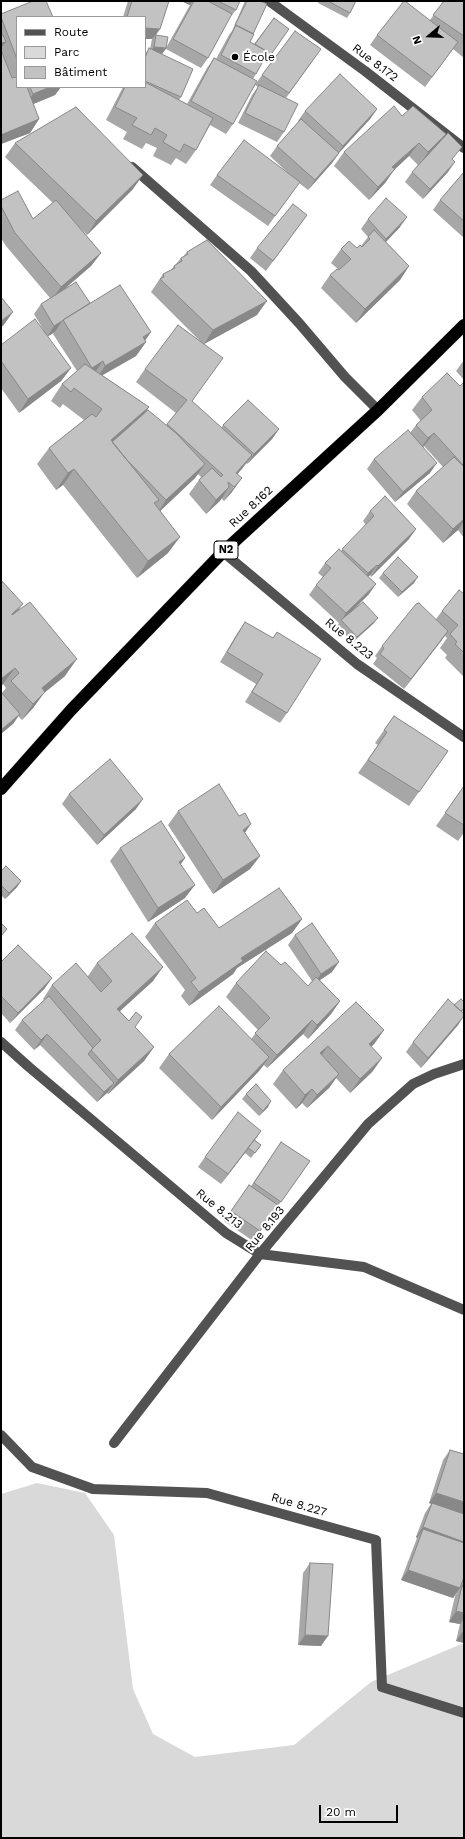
<!DOCTYPE html>
<meta charset="utf-8">
<style>
body{margin:0}
#map{position:relative;width:465px;height:1839px;overflow:hidden;background:#fff;font-family:"Work Sans",sans-serif}
canvas{display:block}
.frame{position:absolute;inset:0;border:2px solid #000;pointer-events:none}
.legend{position:absolute;left:16px;top:16px;width:130px;height:72px;box-sizing:border-box;background:#fff;border:1px solid #999;margin:0;padding:5px 7px;list-style:none;font-size:12px;color:#000}
.legend li{display:flex;align-items:center;gap:8px;height:20px}
.legend b{width:20px;border:1px solid #999}
.north{position:absolute;left:409px;top:16px;width:40px;height:40px;-webkit-text-stroke:3px #fff;paint-order:stroke;rotate:251deg;font-size:11px;font-weight:700;line-height:16px;text-align:center;color:#000}
.north::after{content:'';display:block;margin:auto;width:14px;height:18px;background:#000;clip-path:polygon(50% 0,100% 100%,50% 72%,0 100%)}
.scale{position:absolute;left:319px;top:1805px;width:79px;height:18px;box-sizing:border-box;border:2px solid #000;border-top:0;padding-left:5px;font-size:12px;line-height:14px;white-space:nowrap;color:#000;-webkit-text-stroke:3px #fff;paint-order:stroke}
</style>
<div id="map">
<canvas width="465" height="1839"></canvas>
<div class="frame"></div>
<ul class="legend">
<li><b style="height:5px;background:#525252"></b>Route</li>
<li><b style="height:11px;background:#d9d9d9"></b>Parc</li>
<li><b style="height:11px;background:#c2c2c2"></b>Bâtiment</li>
</ul>
<div class="north">N</div>
<div class="scale">20 m</div>
</div>
<script>
const c = document.querySelector('canvas').getContext('2d');
c.lineJoin = 'round';
function fill(path, color) { c.fillStyle = color; c.fill(path, 'evenodd'); }
const poly = rows => new Path2D(rows.map(r => 'M' + r).join(''));
function strokePath(path, color, width, dash) { c.strokeStyle = color; c.lineWidth = width; c.lineCap = dash ? 'butt' : 'round'; c.setLineDash(dash || []); c.stroke(path); }
function label(font, color, halo, rows, align = 'center') {
  c.font = font + ' "Work Sans",sans-serif'; c.lineWidth = 4; c.setLineDash([]); c.textBaseline = 'middle'; c.strokeStyle = halo; c.fillStyle = color; for (const [text, x, y, turn = 0] of rows) {
    c.save(); c.translate(x, y); c.rotate((+turn || 0) * Math.PI / 180); c.textAlign = isNaN(turn) ? turn : align; if (halo) c.strokeText(text, 0, 0); c.fillText(text, 0, 0); c.restore();
  }
}
const green = poly([
 [37,1483,85,1493,114,1535,133,1689,153,1734,195,1757,294,1745,371,1682,464,1643,464,1838,1,1838,1,1494]
]);
const minor = poly([
 [269,1,365,71,464,148],
 [132,167,251,271,299,323,345,377,378,410],
 [223,552,357,664,464,737],
 [1,1042,29,1067,226,1233,260,1254,364,1267,464,1310],
 [1,1435,32,1467,93,1489,207,1493,376,1540,382,1687,464,1713],
 [114,1443,260,1254,368,1124,413,1084,434,1074,464,1064]
]);
const highway = poly([
 [1,789,71,710,223,552,378,410,464,325]
]);
const wall = poly([
 [128,1,169,1,160,29,156,35,166,48,190,5,181,1,240,1,236,10,232,15,231,15,208,58,201,68,166,49,162,54,160,53,181,97,179,100,187,104,207,68,214,58,216,59,229,35,232,31,245,1,260,1,253,34,250,42,254,44,274,18,289,29,266,61,264,59,256,74,253,79,233,124,226,134,210,125,196,150,186,164,176,158,171,165,153,156,157,148,146,143,142,149,123,139,127,132,106,120,123,87,145,87,145,54,149,48,150,49,152,39,145,39,145,17,123,17],
 [319,1,356,1,350,13,347,18,318,3],
 [444,1,464,1,464,58,453,49,425,87,370,45,377,35,430,20],
 [1,14,17,17,17,87,61,87,55,95,33,104,39,119,30,133,1,144],
 [314,59,286,98,284,132,277,142,238,123,252,95,258,87,255,85,262,75],
 [377,109,370,119,339,153,332,163,308,190,299,183,268,226,210,185,217,175,287,172,270,156,277,146,299,122,298,121,305,111],
 [402,116,446,134,440,142,453,159,448,172,423,199,405,182,412,172,418,165,409,156,394,170,385,183,369,200,334,166,344,152],
 [15,143,133,189,87,235,80,228,101,253,91,266,67,287,90,303,151,332,145,341,146,342,136,356,102,375,149,407,145,413,166,425,176,413,136,382,145,369,202,343,151,292,163,274,171,270,174,266,176,264,181,258,183,257,187,252,257,315,204,344,192,401,221,428,223,425,279,429,272,439,247,464,246,463,237,474,232,492,224,501,221,498,206,514,189,494,199,480,201,477,198,474,195,478,160,511,168,553,137,578,63,485,56,490,37,464,49,448,84,420,63,404,60,408,51,401,62,384,77,371,53,334,55,332,47,336,71,368,61,381,19,413,1,388,1,345,44,331,34,314,41,304,50,298,6,246,1,238,1,200,33,219,53,203,5,157],
 [464,172,464,238,433,210,440,200],
 [307,215,266,271,250,258,257,248],
 [368,219,400,227,386,242,409,266,400,280,356,323,321,288,330,275,338,269,331,263,341,249,357,248,361,246,368,237,361,229],
 [464,360,464,380,456,371],
 [464,382,464,538,458,530,443,543,407,504,416,491,443,467,424,446,423,447,430,473,395,502,367,469,374,459,410,433,416,425,421,421,412,410,422,397,460,386],
 [370,511,409,539,371,577,370,575,368,577,369,594,352,611,374,623,353,642,337,626,339,623,309,595,316,585,323,577,318,573,325,563,341,551,366,525,363,521],
 [383,573,414,583,398,597,379,578],
 [1,580,17,612,65,676,44,693,33,708,22,720,18,716,13,724,2,693,6,688,3,684,1,686],
 [464,594,464,677,445,658,447,655,440,648,447,638,445,636,404,689,373,664,377,658,375,656,382,646,436,619,442,611],
 [245,622,273,638,277,632,287,713,280,723,245,702,256,684,220,662,238,632],
 [394,716,448,751,409,806,358,773,378,745,375,743],
 [464,786,464,834,463,834,458,841,436,826],
 [69,794,136,809,97,845,62,804],
 [178,811,245,833,260,856,250,869,213,894,168,825],
 [120,848,185,858,181,864,185,898,148,922,110,861],
 [1,871,21,881,17,887,5,899,1,895],
 [197,913,219,928,302,919,292,933,237,968,233,974,189,1006,181,996,185,990,145,937,155,923],
 [295,935,332,972,320,980,340,1001,331,1014,308,1039,303,1034,267,1068,264,1065,259,1071,212,1120,159,1068,169,1054,251,1039,258,1030,226,997,236,983,281,965,308,986,312,981,288,945],
 [1,962,45,988,10,1023,1,1013],
 [97,963,153,981,120,1011,154,1047,144,1061,108,1094,107,1093,97,1102,40,1045,34,1050,15,1030,22,1020,44,1000,43,999,52,985,88,976],
 [356,1002,384,1030,374,1044,371,1047,382,1058,372,1072,350,1093,336,1078,329,1088,307,1108,302,1103,296,1109,273,1084,283,1070],
 [464,1002,464,1009,462,1012,458,1025,421,1068,406,1052,413,1042,454,1005],
 [246,1094,268,1107,259,1116,242,1099],
 [261,1131,255,1140,261,1145,257,1150,251,1158,245,1153,221,1184,198,1167,205,1157],
 [281,1142,310,1161,253,1241,224,1221,249,1185,251,1186],
 [450,1450,464,1454,464,1512,463,1514,464,1514,464,1643,456,1641,460,1624,449,1622,455,1596,458,1591,453,1598,401,1580,417,1538,416,1537,425,1513,431,1504,429,1503,443,1460],
 [310,1563,321,1646,298,1645,303,1573]
]);
const shadedWall = poly([
 [181,1,193,1,190,5],
 [145,28,160,29,152,39,145,39],
 [6,42,1,48,1,43],
 [154,47,166,48,162,54,150,52],
 [50,87,61,87,55,95,24,108,33,94],
 [377,109,370,119,336,156,343,146],
 [39,119,30,133,1,144,1,135],
 [446,134,436,148,419,166,428,152],
 [419,143,409,156,394,170,385,183,369,200,392,167],
 [339,153,332,163,308,190,315,180],
 [455,162,448,172,423,199,430,189],
 [143,175,133,189,87,235,96,221],
 [407,217,400,227,379,249,386,239],
 [101,253,91,266,51,300,61,287],
 [409,266,400,280,356,323,365,309],
 [267,301,257,315,204,344,213,330],
 [13,312,3,326,1,327,1,321],
 [62,321,55,332,47,337,54,326],
 [151,332,143,343,146,342,136,356,96,379,105,366],
 [103,361,93,375,83,381,92,368],
 [71,368,61,381,19,413,28,399],
 [149,407,138,423,112,445,111,440],
 [279,429,272,439,247,464,254,454],
 [434,433,424,446,418,452,428,438],
 [252,455,242,469,229,483,236,473],
 [437,463,430,473,395,502,403,492],
 [205,464,195,478,157,514,166,500],
 [74,469,63,485,56,490,68,473],
 [242,478,232,492,224,501,234,487],
 [229,487,220,501,206,514,216,500],
 [464,519,464,521,458,530,443,543,453,529],
 [416,529,409,539,371,577,378,566],
 [180,537,168,553,137,578,148,561],
 [377,565,370,575,361,583,368,573],
 [418,577,414,583,398,597,402,592],
 [376,584,369,594,342,621,341,621,346,613],
 [23,604,11,620,12,614],
 [378,618,374,623,353,642,357,637],
 [448,631,441,641,404,689,411,679],
 [77,659,65,676,44,693,33,708,22,720,33,704,42,688],
 [15,668,3,684,1,686,1,679],
 [20,714,13,724,1,734,1,730],
 [143,799,136,809,97,845,104,835],
 [251,824,242,837,243,830],
 [260,856,250,869,213,894,223,880],
 [185,858,175,872,179,862],
 [21,881,17,887,5,899,9,893],
 [195,885,185,898,148,922,158,908],
 [302,919,292,933,237,968,233,974,189,1006,199,992,241,958],
 [339,962,332,972,314,984,321,974],
 [163,967,153,981,108,1022,117,1009],
 [52,978,45,988,10,1023,18,1013],
 [340,1001,331,1014,308,1039,317,1025],
 [464,1016,458,1025,421,1068,428,1058],
 [312,1020,303,1034,267,1068,277,1055],
 [384,1030,374,1044,359,1058,369,1044],
 [47,1034,40,1045,34,1050,41,1040],
 [328,1046,318,1060,320,1053],
 [154,1047,144,1061,108,1094,118,1080],
 [269,1057,259,1071,212,1120,221,1107],
 [382,1058,372,1072,350,1093,360,1079],
 [339,1074,329,1088,307,1108,317,1095],
 [114,1083,107,1093,97,1102,104,1092],
 [312,1089,302,1103,296,1109,305,1095],
 [271,1101,268,1107,259,1116],
 [261,1131,254,1141,221,1184,228,1174],
 [436,1493,464,1502,464,1512,462,1514,429,1503],
 [423,1527,464,1542,464,1554,423,1529,417,1538,416,1537],
 [408,1570,460,1588,453,1598,401,1580],
 [464,1583,464,1593,462,1586,458,1592],
 [456,1611,464,1613,464,1618,460,1624,449,1622],
 [463,1631,464,1631,464,1643,456,1641],
 [305,1635,328,1636,321,1646,298,1645]
]);
const building = poly([
 [33,1,46,1,53,17,17,17,17,59,1,17,1,14,33,1],
 [132,1,169,1,160,29,145,28,145,17,127,17,132,1],
 [194,1,208,1,232,14,208,58,173,39,194,1],
 [218,1,240,1,236,10,218,1],
 [247,1,260,1,267,4,253,34,235,25,247,1],
 [328,1,356,1,350,13,328,1],
 [404,1,405,1,458,42,432,77,377,35,404,1],
 [444,1,464,1,464,36,433,15,444,1],
 [274,18,289,29,270,56,267,53,268,52,258,46,255,44,274,18],
 [236,25,254,34,250,42,268,52,256,74,221,55,236,25],
 [295,31,321,49,289,93,262,75,295,31],
 [1,35,3,35,6,42,1,43,1,35],
 [156,35,168,37,166,48,154,47,156,35],
 [149,48,193,69,181,97,145,81,145,58,149,48],
 [1,50,12,78,17,77,17,87,27,87,39,119,1,135,1,50],
 [214,58,257,81,233,124,191,101,214,58],
 [340,74,377,109,343,146,305,111,340,74],
 [145,82,213,118,196,150,184,144,180,152,163,142,167,135,155,128,151,135,132,125,137,118,115,107,125,87,145,87,145,82],
 [259,85,298,104,284,132,245,113,259,85],
 [30,87,50,87,33,94,30,87],
 [394,106,402,116,413,106,446,134,428,152,419,143,392,167,395,169,378,187,344,152,394,106],
 [76,107,143,175,96,221,15,143,76,107],
 [301,119,339,153,315,180,277,146,301,119],
 [448,133,462,147,452,159,455,162,430,189,412,172,448,133],
 [244,140,300,182,275,216,217,175,244,140],
 [464,172,464,221,440,200,464,172],
 [18,191,33,219,56,200,101,253,61,287,15,233,1,206,1,200,18,191],
 [386,198,407,217,386,239,368,219,386,198],
 [293,204,307,215,273,261,257,248,293,204],
 [374,230,409,266,365,309,330,275,337,269,339,270,351,259,341,249,349,241,357,248,360,245,362,247,370,239,368,237,374,230],
 [207,240,267,301,213,330,160,279,164,277,163,274,175,268,174,266,182,261,181,258,188,254,187,252,207,240],
 [76,282,90,303,63,320,62,321,54,326,41,304,76,282],
 [120,285,151,332,143,337,146,342,105,366,103,361,92,368,63,320,120,285],
 [1,297,13,312,1,321,1,297],
 [35,319,71,368,28,399,1,361,1,345,35,319],
 [178,325,223,358,192,401,252,455,236,473,242,478,234,487,228,482,229,487,216,500,199,480,212,468,221,477,223,475,167,424,187,400,145,369,178,325],
 [85,364,149,407,111,440,159,500,154,503,180,537,148,561,74,469,68,473,49,448,92,414,96,417,102,409,74,388,71,392,62,384,85,364],
 [447,373,460,386,464,382,464,466,434,433,428,438,416,425,432,410,422,397,447,373],
 [248,400,279,429,254,454,223,425,248,400],
 [148,410,177,434,205,464,166,500,126,459,112,442,148,410],
 [408,430,437,463,403,492,374,459,408,430],
 [454,457,464,467,464,519,453,529,416,491,454,457],
 [385,496,416,529,378,566,377,565,368,573,342,549,374,516,370,511,385,496],
 [339,549,376,584,346,613,316,585,331,568,325,563,339,549],
 [398,557,418,577,402,592,383,573,398,557],
 [1,580,23,604,12,614,12,615,30,602,77,659,42,688,45,692,33,704,11,681,19,673,15,668,1,679,1,580],
 [459,590,464,594,464,653,455,644,457,642,450,634,458,625,442,611,459,590],
 [363,602,378,618,357,637,341,620,363,602],
 [419,603,448,631,411,679,380,654,384,648,382,646,416,604,419,603],
 [245,622,273,638,277,632,321,659,287,713,252,692,263,674,227,652,245,622],
 [1,692,20,714,1,730,1,692],
 [394,716,448,751,419,792,368,760,387,732,384,730,394,716],
 [110,759,143,799,104,835,69,794,110,759],
 [219,784,239,816,245,813,251,824,243,830,260,856,223,880,178,811,219,784],
 [464,786,464,825,445,813,464,786],
 [161,821,185,858,179,862,195,885,158,908,120,848,161,821],
 [6,866,21,881,9,893,1,885,1,871,6,866],
 [279,888,302,919,241,958,243,961,199,992,191,982,196,978,155,923,187,900,197,913,204,908,219,928,279,888],
 [1,923,7,929,1,936,1,923],
 [312,923,339,962,321,974,295,935,312,923],
 [132,933,163,967,117,1009,129,1021,136,1012,142,1017,135,1027,154,1047,118,1080,91,1050,101,1040,52,985,76,963,101,992,112,981,97,963,132,933],
 [18,945,52,978,18,1013,1,996,1,962,18,945],
 [266,951,281,965,285,962,308,986,316,977,340,1001,317,1025,312,1020,277,1055,255,1033,270,1018,236,983,266,951],
 [49,996,93,1048,88,1054,114,1083,104,1092,47,1034,41,1040,22,1020,49,996],
 [448,999,464,1014,464,1016,428,1058,413,1042,448,999],
 [461,999,464,1002,464,1008,461,1011,454,1005,461,999],
 [356,1002,384,1030,369,1044,382,1058,360,1079,328,1046,320,1053,339,1074,317,1095,312,1089,305,1095,283,1070,356,1002],
 [219,1006,269,1057,221,1107,169,1054,219,1006],
 [256,1084,271,1101,263,1111,246,1094,256,1084],
 [238,1112,261,1131,228,1174,205,1157,238,1112],
 [254,1140,261,1145,255,1153,248,1148,254,1140],
 [281,1142,310,1161,281,1202,254,1183,281,1142],
 [249,1185,278,1205,260,1231,231,1211,249,1185],
 [450,1450,464,1454,464,1502,436,1493,450,1450],
 [432,1503,464,1514,464,1542,423,1527,432,1503],
 [423,1529,464,1543,464,1577,460,1588,408,1570,423,1529],
 [310,1563,333,1564,328,1636,305,1635,310,1563],
 [462,1586,464,1587,464,1613,456,1611,462,1586]
]);
const markers = [
 [235,57,4,"#000"]
];
const shields = [
 [226,550,24]
];
const shieldNames = [
 ["N2",226,550]
];
const poiNames = [
 ["École",243,57]
];
const streetNames = [
 ["Rue 8.172",375,63,37],
 ["Rue 8.162",251,507,-43],
 ["Rue 8.223",349,639,39],
 ["Rue 8.213",219,1209,39],
 ["Rue 8.193",265,1229,-51],
 ["Rue 8.227",299,1505,16]
];
fill(green, '#d9d9d9');
strokePath(highway, '#dbdbdb', 13);
strokePath(minor, '#525252', 10);
strokePath(highway, '#000', 12);
fill(wall, '#a7a7a7');
fill(shadedWall, '#888');
fill(building, '#c2c2c2');
strokePath(building, '#888', 1);
for (const [x, y, r, color] of markers) { const dot = new Path2D(); dot.arc(x, y, r, 0, 2 * Math.PI); c.fillStyle = color; c.fill(dot); strokePath(dot, '#fff', 1.5); }
for (const [x, y, w] of shields) { const box = new Path2D(); box.roundRect(x - w / 2, y - 9, w, 18, 3); c.fillStyle = '#fff'; c.fill(box); strokePath(box, '#000', 1); }
label('bold 11px', '#000', null, shieldNames);
label('12px', '#000', '#fff', poiNames, 'left');
label('12px', '#000', '#fff', streetNames);
</script>
